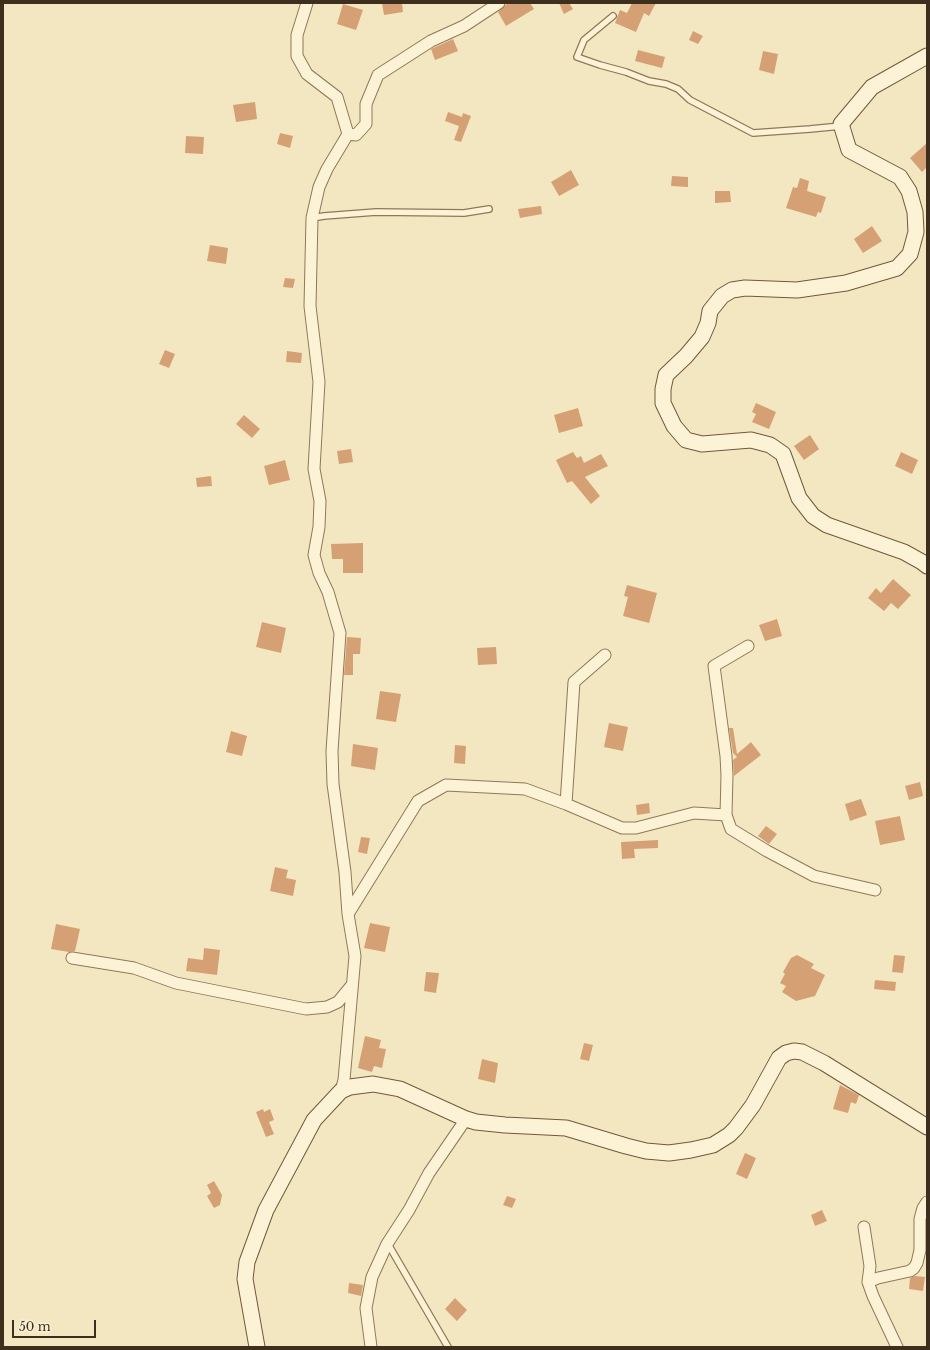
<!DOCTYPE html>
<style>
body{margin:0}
#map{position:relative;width:930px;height:1350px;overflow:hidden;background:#f3e7c2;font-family:"Libre Baskerville",serif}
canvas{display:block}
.frame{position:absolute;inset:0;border:4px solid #3d2e1d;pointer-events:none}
.scale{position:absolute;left:12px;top:1320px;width:84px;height:18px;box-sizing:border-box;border:2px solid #3d2e1d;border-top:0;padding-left:5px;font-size:12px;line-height:14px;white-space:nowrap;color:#3d2e1d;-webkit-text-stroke:3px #f9f0d3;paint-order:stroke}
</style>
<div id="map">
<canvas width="930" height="1350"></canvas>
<div class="frame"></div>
<div class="scale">50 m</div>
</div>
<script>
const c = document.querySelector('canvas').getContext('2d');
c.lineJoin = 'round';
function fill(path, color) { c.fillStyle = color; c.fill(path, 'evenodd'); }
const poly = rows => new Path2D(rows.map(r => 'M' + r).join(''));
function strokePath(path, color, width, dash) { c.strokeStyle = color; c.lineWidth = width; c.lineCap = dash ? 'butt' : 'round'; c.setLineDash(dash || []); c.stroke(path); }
const building = poly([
 [382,3,402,3,403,12,384,15],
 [508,3,530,3,534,9,506,26,498,12],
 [559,3,569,3,573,9,564,14],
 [632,3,656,3,649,16,644,13,636,32,615,23,620,10,627,13],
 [343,4,363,10,356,30,337,24],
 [693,31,703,36,698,44,689,40],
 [453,39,458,51,435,60,431,49],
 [638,50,665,57,662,68,635,61],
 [763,51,778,54,774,74,759,70],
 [255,102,257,119,236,122,233,105],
 [448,112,462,117,463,113,471,116,461,142,454,140,459,126,445,121],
 [280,133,293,136,290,148,277,144],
 [186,136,204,137,203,154,185,153],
 [927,143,927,167,922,172,910,158],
 [571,170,579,185,559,196,551,182],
 [672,176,688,177,688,187,671,186],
 [800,178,809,181,807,191,826,197,821,213,818,212,816,217,786,208,793,187,797,188],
 [715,191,730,191,731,202,715,203],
 [541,206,542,214,520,218,518,209],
 [872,226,882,241,863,253,854,239],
 [210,245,228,248,226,264,207,261],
 [285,278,295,279,293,288,283,287],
 [165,350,175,354,169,368,159,364],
 [287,351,302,353,301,363,286,362],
 [756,403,776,412,769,429,752,422,756,414,752,412],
 [578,408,583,426,559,433,554,415],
 [244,415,260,429,252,438,236,424],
 [810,435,819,449,804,460,794,446],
 [351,449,353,462,339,464,337,451],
 [573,452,577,458,581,456,584,463,601,454,608,466,585,477,600,496,591,504,572,481,567,483,556,460],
 [901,452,918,460,912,474,895,466],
 [285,460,290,480,269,485,264,466],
 [211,476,212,486,197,487,196,478],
 [363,543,363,573,343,573,343,559,332,559,331,544],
 [893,579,911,595,898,609,891,603,884,611,868,598,876,588,881,593],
 [627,585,657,593,649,623,623,616,628,597,624,596],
 [777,619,782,636,765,641,759,625],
 [262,622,286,628,281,653,256,647],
 [347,637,361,638,360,654,353,654,353,675,344,675],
 [496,647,497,664,478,665,477,648],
 [380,691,401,694,396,722,376,719],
 [609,723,628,727,623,751,604,747],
 [729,728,733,728,737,754,751,742,761,755,734,776,733,760,737,757,733,753],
 [231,731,247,736,242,756,226,752],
 [353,744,378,748,375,770,351,766],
 [455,745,466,746,465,764,454,763],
 [920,782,923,796,909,800,905,786],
 [861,799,867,815,850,821,845,804],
 [649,803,650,813,637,815,636,805],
 [900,816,905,840,880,845,875,821],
 [766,826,777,834,769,844,758,836],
 [361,837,370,838,367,854,358,852],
 [658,840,658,848,634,849,635,858,622,859,621,842],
 [275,867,288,870,286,878,296,880,293,896,270,891],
 [370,923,390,927,385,952,364,948],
 [56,924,80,929,75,951,69,952,51,949],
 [204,948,220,950,217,975,186,971,188,958,203,960],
 [797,955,814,964,811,968,825,975,815,996,796,1001,782,992,786,986,780,983,785,974,783,972,791,958],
 [894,955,905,956,903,973,892,972],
 [426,972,439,973,436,993,424,991],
 [875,980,896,982,895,991,874,989],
 [365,1036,381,1040,379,1048,386,1049,382,1068,374,1066,372,1072,358,1068],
 [584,1043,593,1045,589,1061,580,1059],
 [482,1059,498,1063,495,1083,478,1079],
 [840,1085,859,1095,856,1104,851,1102,848,1113,833,1109],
 [263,1109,264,1112,270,1109,274,1120,269,1122,274,1134,266,1137,256,1112],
 [745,1153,756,1158,747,1179,736,1174],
 [214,1181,222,1195,220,1205,214,1208,207,1196,211,1193,207,1185],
 [507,1196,516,1199,512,1208,503,1205],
 [822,1210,827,1221,815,1226,811,1215],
 [915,1276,925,1277,923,1291,909,1289,910,1278],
 [349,1283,363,1285,361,1296,348,1293],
 [455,1298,467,1310,457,1321,445,1309]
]);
const lane = poly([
 [613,16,584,40,577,57,600,65,626,72,649,81,666,84,678,89,690,100,753,133,810,129,841,126],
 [312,218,324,216,376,212,464,213,489,209],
 [388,1244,448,1347]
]);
const street = poly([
 [307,3,297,35,297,56,307,74,337,97,348,134,327,169,319,187,312,218,310,306,319,382,314,469,320,501,319,527,314,555,319,573,328,592,340,633,332,751,333,784,345,872,348,914,355,956,344,1080,341,1091],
 [348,134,356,135,366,124,366,104,378,75,431,41,464,26,499,3],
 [748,646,714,666,726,756,727,775,726,815,731,829,767,851,814,876,875,890],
 [566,804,574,682,605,655],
 [348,914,418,801,446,785,525,789,566,804,622,828,636,828,694,813,726,815],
 [72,958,134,968,176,983,306,1009,327,1007,338,1002,352,985],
 [864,1227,870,1266,868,1282,873,1296,897,1347],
 [868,1282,878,1278,910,1271,914,1268,917,1263,920,1250,920,1219,923,1208,927,1202],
 [371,1347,366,1308,372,1277,387,1244,409,1210,429,1173,466,1119]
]);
const secondary = poly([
 [927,56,872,87,841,124,849,150,900,177,909,191,915,212,916,232,910,254,897,268,846,283,797,290,745,288,732,290,722,296,710,311,708,323,702,337,686,356,666,375,663,389,663,403,674,426,686,440,702,444,751,440,770,445,783,454,799,498,813,516,827,525,904,552,922,562,927,566],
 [257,1347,245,1279,247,1262,266,1210,314,1120,341,1091,350,1087,373,1084,400,1089,466,1119,476,1122,505,1125,566,1128,626,1146,646,1151,669,1153,691,1150,713,1145,729,1135,736,1128,753,1105,779,1058,786,1053,794,1051,802,1052,824,1063,927,1127]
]);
fill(building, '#d5a174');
strokePath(lane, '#8f7857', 8);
strokePath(street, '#8f7857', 13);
strokePath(secondary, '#71583a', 17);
strokePath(lane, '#fcf3d7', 5.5);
strokePath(street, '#fcf3d7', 11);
strokePath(secondary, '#fcf3d7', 15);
</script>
